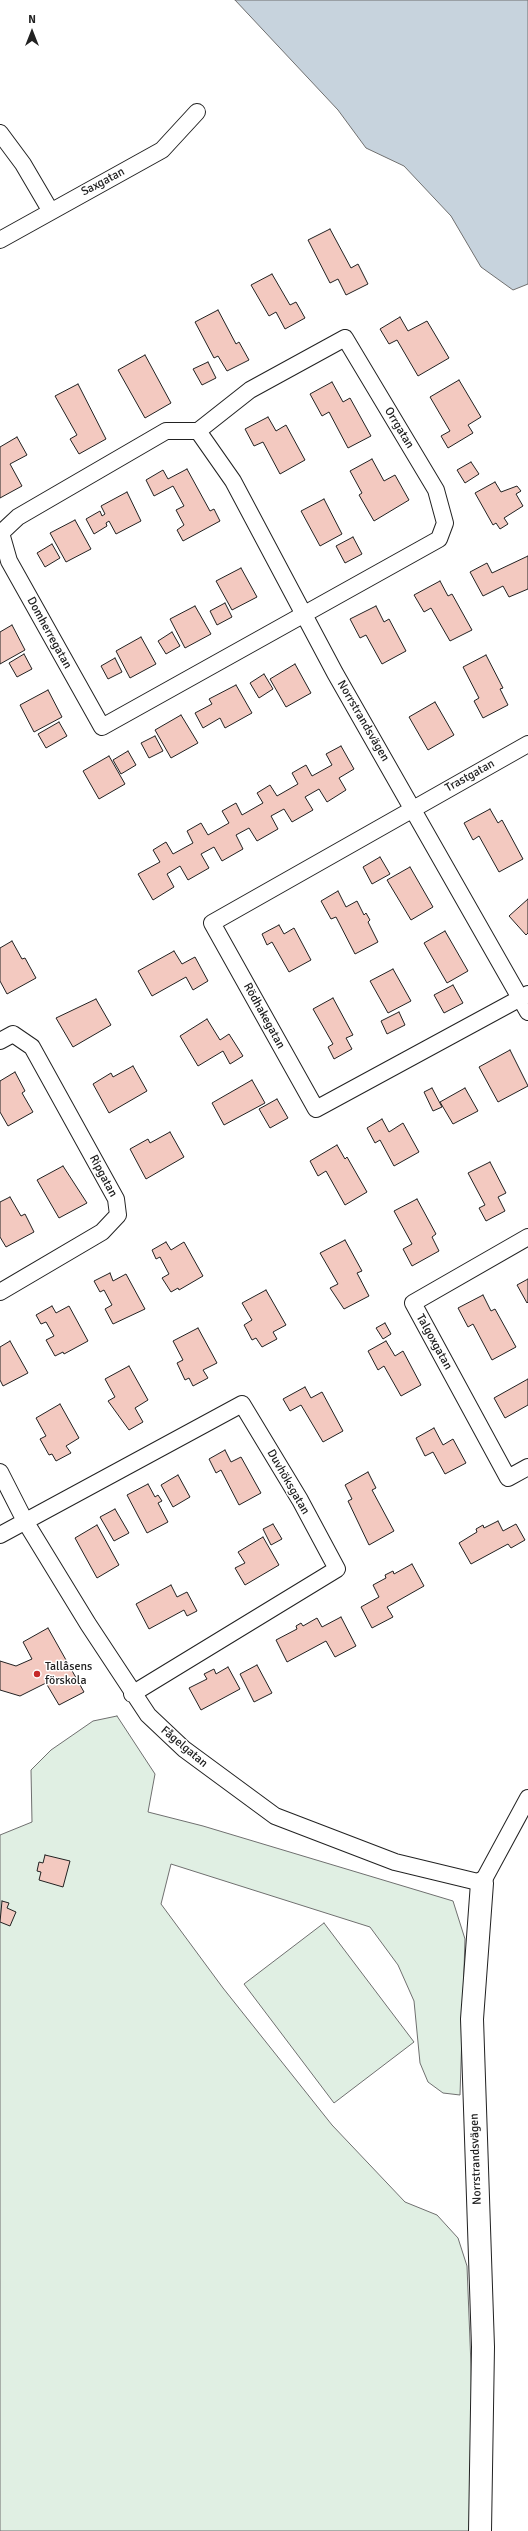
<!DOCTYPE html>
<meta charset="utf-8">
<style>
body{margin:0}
#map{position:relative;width:528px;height:2531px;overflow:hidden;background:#fff;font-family:Signika,sans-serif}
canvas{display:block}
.north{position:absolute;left:12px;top:12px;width:40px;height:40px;-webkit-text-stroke:3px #fff;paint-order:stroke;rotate:0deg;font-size:11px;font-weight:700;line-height:16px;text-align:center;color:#222}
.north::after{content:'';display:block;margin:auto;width:14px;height:18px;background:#222;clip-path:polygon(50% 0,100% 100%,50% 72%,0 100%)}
</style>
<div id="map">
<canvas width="528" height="2531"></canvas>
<div class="north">N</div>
</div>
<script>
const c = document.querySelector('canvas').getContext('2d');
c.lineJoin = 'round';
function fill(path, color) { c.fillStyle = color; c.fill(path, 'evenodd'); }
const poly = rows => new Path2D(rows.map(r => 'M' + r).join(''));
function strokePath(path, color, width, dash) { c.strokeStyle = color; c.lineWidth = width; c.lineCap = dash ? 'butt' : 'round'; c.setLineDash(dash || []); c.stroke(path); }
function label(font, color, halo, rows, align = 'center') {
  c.font = font + ' Signika,sans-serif'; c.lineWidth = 3; c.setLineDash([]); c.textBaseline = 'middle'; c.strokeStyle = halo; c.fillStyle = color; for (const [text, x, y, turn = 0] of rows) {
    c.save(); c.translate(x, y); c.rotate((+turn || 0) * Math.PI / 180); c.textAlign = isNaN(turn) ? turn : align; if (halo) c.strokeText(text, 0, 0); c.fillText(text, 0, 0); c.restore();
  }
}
const green = poly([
 [117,1716,155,1774,148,1812,203,1826,453,1901,465,1939,460,2095,443,2093,428,2082,420,2063,414,2001,398,1965,370,1927,171,1864,161,1904,223,1988,332,2125,405,2202,437,2215,458,2238,467,2266,471,2366,473,2504,470,2531,0,2531,0,1835,32,1822,31,1770,51,1750,93,1721,117,1716],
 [324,1923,414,2042,334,2103,244,1984,324,1923]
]);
const water = poly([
 [235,0,528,0,528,284,513,290,481,267,451,216,404,166,366,148,338,110,235,0]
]);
const building = poly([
 [330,229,351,268,358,264,368,284,346,295,338,279,330,283,308,240,330,229],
 [272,274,290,305,296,302,305,318,285,329,276,312,269,316,251,285,272,274],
 [218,310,236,344,239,342,249,360,227,371,218,356,214,358,195,322,218,310],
 [400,317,408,331,427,321,449,358,418,376,397,340,389,344,380,329,400,317],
 [145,355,171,403,145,418,118,370,145,355],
 [208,362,216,378,202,385,193,369,208,362],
 [459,380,481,417,468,425,473,433,448,448,441,436,450,431,430,397,459,380],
 [332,382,343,402,350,398,371,436,348,448,329,412,322,416,310,394,332,382],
 [78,384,106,439,79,454,70,439,77,435,55,396,78,384],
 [268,417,276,431,286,425,305,460,280,474,263,442,254,446,245,429,268,417],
 [17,437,27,455,10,464,22,486,0,498,0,447,17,437],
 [372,459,384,481,395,475,409,500,374,521,359,495,362,493,350,471,372,459],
 [471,462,479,474,465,483,457,470,471,462],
 [187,469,210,511,214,509,220,521,183,541,177,530,184,525,176,510,184,506,173,486,154,496,146,480,163,470,168,479,187,469],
 [495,482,501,492,517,486,521,491,516,494,523,506,504,518,508,524,500,529,496,523,493,525,475,493,495,482],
 [127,492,141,521,116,534,109,521,106,523,107,526,94,534,86,519,100,511,102,516,105,514,101,506,127,492],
 [324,499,342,534,320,546,301,511,324,499],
 [75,520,91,549,66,562,50,533,75,520],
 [353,537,362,554,345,563,336,546,353,537],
 [52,544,60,558,45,567,37,553,52,544],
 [528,556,528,589,509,597,503,586,483,596,470,572,487,563,492,573,528,556],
 [241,568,257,597,232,610,216,581,241,568],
 [440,581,448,596,452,594,472,630,450,641,431,608,424,612,414,595,440,581],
 [225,603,232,617,217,625,210,611,225,603],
 [195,606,211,634,185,648,170,619,195,606],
 [376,606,384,622,389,619,406,651,382,664,366,635,360,638,350,619,376,606],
 [12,625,25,650,0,664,0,632,12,625],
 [172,632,180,646,166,654,158,641,172,632],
 [141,637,156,664,130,678,116,651,141,637],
 [24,654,32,669,17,677,9,663,24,654],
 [486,655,503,688,500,689,508,705,483,718,474,701,479,698,463,667,486,655],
 [115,658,122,672,108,679,101,666,115,658],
 [295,664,311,693,286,707,270,679,295,664],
 [264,674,273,689,259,698,250,683,264,674],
 [236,685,252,713,225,728,220,718,203,728,195,713,212,704,209,699,236,685],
 [48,690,62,717,34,732,20,705,48,690],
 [435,702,454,735,428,750,409,717,435,702],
 [181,715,198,743,171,758,155,730,181,715],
 [59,722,67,736,46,748,38,734,59,722],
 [155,736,163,751,149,758,141,743,155,736],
 [341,746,354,769,339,778,346,790,327,802,319,789,305,797,313,810,292,822,284,809,271,816,278,829,257,841,249,828,236,835,243,849,222,861,214,847,201,854,209,868,188,880,180,866,167,874,174,887,153,900,138,874,160,862,153,850,166,842,173,854,193,843,187,831,201,823,208,835,229,823,222,811,236,803,242,815,263,803,257,793,270,785,277,796,298,784,292,773,306,765,312,776,332,765,326,754,341,746],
 [128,751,136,765,121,774,113,760,128,751],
 [109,756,125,784,99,799,83,771,109,756],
 [490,809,498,823,502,820,523,859,499,872,479,836,473,840,464,823,490,809],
 [380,857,390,874,372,884,363,867,380,857],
 [410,867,433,907,411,920,387,880,410,867],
 [338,891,346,907,357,901,364,915,366,913,370,920,368,922,378,942,355,954,336,917,331,919,321,901,338,891],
 [528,899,528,933,526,935,509,916,528,899],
 [279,925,284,934,294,928,311,960,289,972,272,942,267,945,262,934,279,925],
 [445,931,468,971,447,983,424,943,445,931],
 [12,941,22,959,25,958,36,978,7,994,0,981,0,948,12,941],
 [174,951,182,964,195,957,208,981,193,990,186,977,152,996,138,971,174,951],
 [393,969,411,1001,388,1013,370,981,393,969],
 [453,985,463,1003,444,1013,434,995,453,985],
 [333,998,353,1035,346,1038,352,1049,334,1059,328,1047,333,1044,313,1009,333,998],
 [96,999,111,1025,73,1047,56,1018,96,999],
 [399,1012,405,1025,387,1034,381,1021,399,1012],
 [207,1019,220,1040,229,1034,243,1056,230,1064,223,1051,198,1066,180,1036,207,1019],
 [510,1050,528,1086,498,1102,479,1067,510,1050],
 [133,1066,147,1091,109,1113,93,1084,111,1073,113,1077,133,1066],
 [15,1072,25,1091,22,1093,33,1112,8,1126,0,1112,0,1081,15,1072],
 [252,1080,265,1103,224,1125,212,1103,252,1080],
 [432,1088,442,1107,433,1111,424,1092,432,1088],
 [465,1088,478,1111,453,1124,440,1102,465,1088],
 [277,1099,288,1118,270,1128,259,1109,277,1099],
 [382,1119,389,1132,403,1123,419,1152,394,1166,380,1140,375,1143,367,1128,382,1119],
 [170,1132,184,1157,146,1179,130,1149,148,1139,150,1143,170,1132],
 [337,1145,345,1159,347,1157,367,1192,345,1205,326,1171,318,1176,310,1161,337,1145],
 [490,1162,506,1193,498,1197,505,1211,486,1221,479,1208,485,1205,468,1173,490,1162],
 [63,1166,87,1203,59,1218,37,1180,63,1166],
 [10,1197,21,1216,25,1214,34,1232,6,1247,0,1237,0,1202,10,1197],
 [417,1199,436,1234,432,1237,439,1251,412,1266,403,1249,412,1244,394,1211,417,1199],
 [345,1240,362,1271,357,1273,369,1296,344,1309,330,1288,338,1284,320,1253,345,1240],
 [166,1242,171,1250,184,1242,203,1276,179,1290,178,1288,171,1292,162,1278,169,1274,160,1257,156,1259,152,1250,166,1242],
 [110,1273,113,1281,126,1274,145,1309,113,1324,105,1309,112,1305,104,1290,100,1292,94,1281,110,1273],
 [528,1279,528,1302,527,1303,517,1285,528,1279],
 [266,1290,286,1325,273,1332,277,1339,262,1347,256,1338,252,1340,244,1325,252,1320,242,1303,266,1290],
 [483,1295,491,1311,495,1309,516,1347,492,1360,473,1324,468,1327,458,1308,483,1295],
 [52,1306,56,1313,69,1306,88,1341,64,1354,63,1352,55,1356,46,1340,54,1336,46,1322,41,1324,36,1315,52,1306],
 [385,1323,391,1334,383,1339,376,1328,385,1323],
 [198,1328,217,1363,203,1370,208,1378,193,1386,189,1378,185,1380,177,1363,183,1360,173,1341,198,1328],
 [10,1341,28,1373,3,1386,0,1380,0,1347,10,1341],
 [386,1341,395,1356,403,1351,421,1385,401,1396,384,1366,378,1370,368,1351,386,1341],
 [129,1366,148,1400,135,1408,143,1422,129,1430,108,1401,115,1397,105,1379,129,1366],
 [528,1379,528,1405,505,1418,494,1398,528,1379],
 [305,1387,311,1398,322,1392,343,1431,323,1442,301,1405,290,1411,283,1399,305,1387],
 [60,1404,79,1438,66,1446,71,1453,56,1461,52,1454,49,1455,40,1439,46,1436,36,1418,60,1404],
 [434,1428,443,1445,453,1439,466,1463,445,1474,433,1452,425,1456,416,1438,434,1428],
 [225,1450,231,1462,241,1457,261,1493,239,1505,221,1470,216,1473,209,1459,225,1450],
 [368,1472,376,1488,372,1490,394,1531,369,1545,348,1501,352,1499,345,1485,368,1472],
 [178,1475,190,1497,173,1507,161,1485,178,1475],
 [148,1484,155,1497,158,1495,162,1501,158,1503,168,1522,147,1533,127,1495,148,1484],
 [115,1509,129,1533,114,1541,100,1517,115,1509],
 [498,1521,503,1531,516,1524,525,1540,511,1548,508,1544,471,1564,459,1543,477,1532,476,1529,483,1525,484,1528,498,1521],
 [273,1524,282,1539,271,1545,263,1529,273,1524],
 [97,1525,119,1565,97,1578,75,1538,97,1525],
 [263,1537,279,1565,245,1585,235,1568,245,1563,238,1552,263,1537],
 [412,1564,424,1586,387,1607,393,1617,372,1628,361,1607,379,1597,373,1585,386,1578,385,1575,393,1571,394,1574,412,1564],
 [171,1585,177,1597,187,1592,197,1611,187,1616,184,1610,149,1629,136,1604,171,1585],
 [341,1617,356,1646,335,1657,326,1641,287,1662,276,1640,297,1629,296,1626,301,1623,303,1626,317,1618,322,1627,341,1617],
 [48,1628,84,1692,59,1705,46,1683,20,1696,0,1690,0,1661,16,1666,32,1659,23,1642,48,1628],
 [257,1665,272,1693,254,1702,240,1674,257,1665],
 [228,1667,240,1689,201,1710,189,1688,207,1679,204,1674,214,1669,216,1674,228,1667],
 [45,1855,70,1861,63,1887,39,1880,41,1872,37,1871,39,1862,43,1863,45,1855],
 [2,1901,9,1903,7,1908,16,1912,10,1926,0,1922,2,1901]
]);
const street = poly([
 [0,133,23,164,50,210],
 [0,240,162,150,197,112],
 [345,338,436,490,445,523,439,539,102,727,9,561,1,533,18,517,166,431,198,431,250,390,345,338],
 [198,431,233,481,335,673,528,1012],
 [528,744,212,923,316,1109,528,994],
 [0,1041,13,1034,32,1047,116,1199,118,1215,102,1232,0,1292],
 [528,1237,413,1303,508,1478,528,1467],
 [0,1472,25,1521,88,1624,148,1715,184,1749,275,1816,395,1862,482,1883,528,1798],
 [0,1535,242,1404,300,1500,337,1569,132,1694]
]);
const secondary = poly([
 [480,2531,483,2347,472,2019,482,1883]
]);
const markers = [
 [37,1674,4,"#c62828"]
];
const streetNames = [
 ["Saxgatan",103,182,-28],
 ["Orrgatan",399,428,59],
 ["Domherregatan",49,633,61],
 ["Norrstrandsvägen",363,721,60],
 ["Trastgatan",470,776,-29],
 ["Rödhakegatan",264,1016,61],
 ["Ripgatan",103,1176,62],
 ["Talgoxgatan",434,1342,61],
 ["Duvhöksgatan",288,1482,60],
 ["Fågelgatan",184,1747,40],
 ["Norrstrandsvägen",476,2159,-92]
];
const poiNames = [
 ["Tallåsens",45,1667],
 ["förskola",45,1681]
];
fill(green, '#e0efe3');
strokePath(green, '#6f6f6f', 1);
fill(water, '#c7d3dd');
strokePath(water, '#6f6f6f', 1);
fill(building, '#f3c9c0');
strokePath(building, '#222', 1);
strokePath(street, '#222', 18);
strokePath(secondary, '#222', 24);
strokePath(street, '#fff', 16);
strokePath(secondary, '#fff', 22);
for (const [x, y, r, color] of markers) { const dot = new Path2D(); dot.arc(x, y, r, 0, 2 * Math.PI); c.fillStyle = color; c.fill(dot); strokePath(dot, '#fff', 1.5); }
label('12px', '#222', '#fff', streetNames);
label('12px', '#222', '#fff', poiNames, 'left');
</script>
